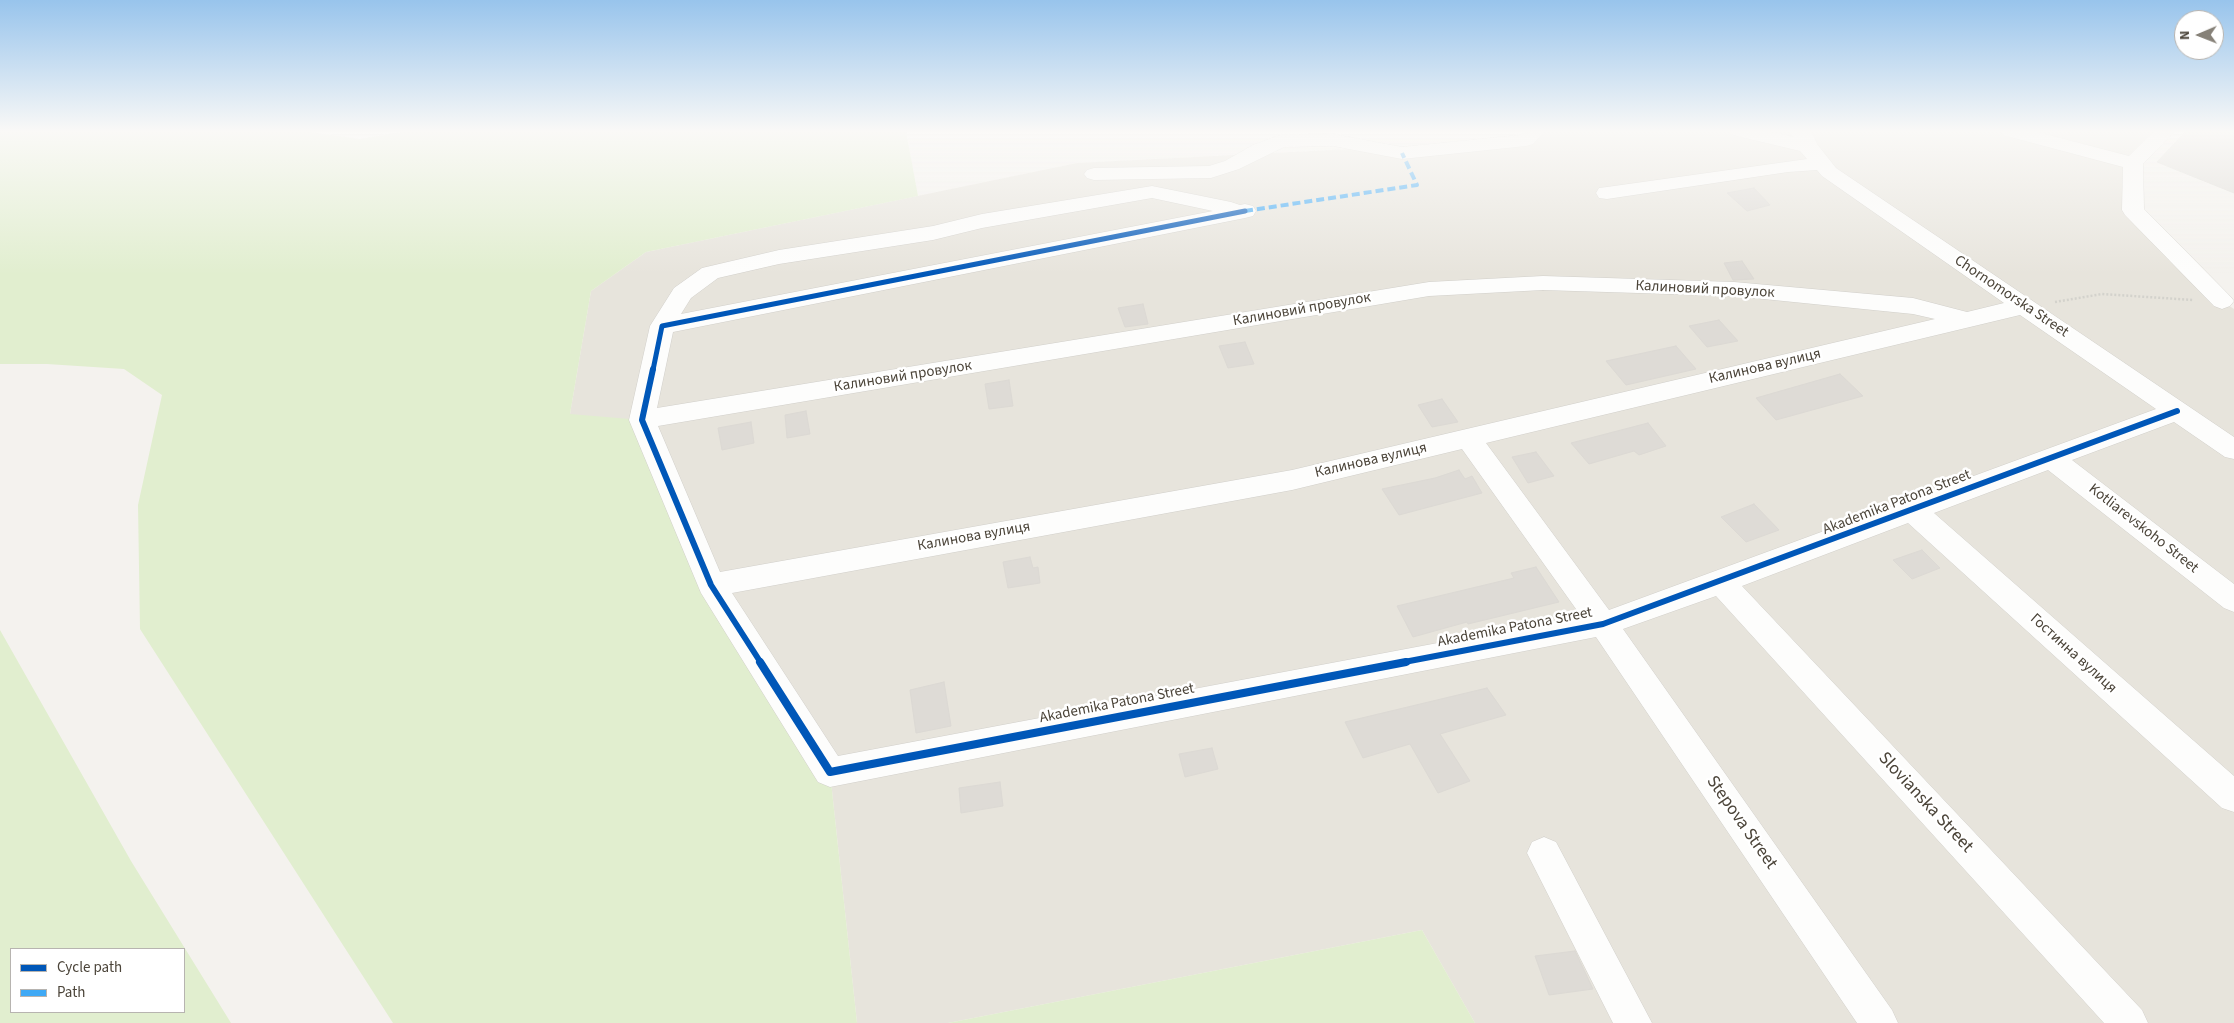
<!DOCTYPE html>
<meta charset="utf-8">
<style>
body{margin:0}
#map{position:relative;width:2234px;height:1023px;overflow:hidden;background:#f4f2ee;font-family:"Source Sans 3",sans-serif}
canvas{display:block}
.legend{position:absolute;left:10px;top:948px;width:175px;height:65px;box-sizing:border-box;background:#fff;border:1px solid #b7b4b0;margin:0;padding:6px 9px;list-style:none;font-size:15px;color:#4b4439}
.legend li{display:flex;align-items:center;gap:10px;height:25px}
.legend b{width:25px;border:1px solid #b7b4b0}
.north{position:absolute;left:2174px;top:10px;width:50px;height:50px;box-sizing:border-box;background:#fff;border:1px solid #b7b4b0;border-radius:50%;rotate:269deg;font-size:14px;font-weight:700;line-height:20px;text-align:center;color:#4b4439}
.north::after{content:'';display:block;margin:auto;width:18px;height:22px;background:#868178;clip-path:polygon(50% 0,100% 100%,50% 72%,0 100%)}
</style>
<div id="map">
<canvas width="2234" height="1023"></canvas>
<ul class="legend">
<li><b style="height:6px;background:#0057b8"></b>Cycle path</li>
<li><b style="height:6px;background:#3fa9f5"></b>Path</li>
</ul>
<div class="north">N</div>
</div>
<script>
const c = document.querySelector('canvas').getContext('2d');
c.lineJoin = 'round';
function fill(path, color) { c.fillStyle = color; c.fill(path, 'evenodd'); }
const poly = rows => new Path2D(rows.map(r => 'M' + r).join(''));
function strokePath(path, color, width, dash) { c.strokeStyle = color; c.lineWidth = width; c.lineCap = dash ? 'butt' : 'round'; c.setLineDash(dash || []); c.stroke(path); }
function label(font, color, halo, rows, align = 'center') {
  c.font = font + ' "Source Sans 3",sans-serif'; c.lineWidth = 5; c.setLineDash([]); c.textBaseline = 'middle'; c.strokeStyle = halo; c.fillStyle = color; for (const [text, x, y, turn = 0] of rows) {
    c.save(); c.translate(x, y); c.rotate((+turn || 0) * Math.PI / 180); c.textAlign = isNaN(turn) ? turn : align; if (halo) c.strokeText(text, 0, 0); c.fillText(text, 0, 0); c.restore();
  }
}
const residential = poly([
 [1535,131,2165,131,2133,163,2133,210,2222,301,2234,309,2234,1023,1475,1023,1422,930,948,1023,857,1023,830,772,570,414,591,291,646,252,1077,163,1526,140]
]);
const green = poly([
 [0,131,303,131,360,139,408,131,906,131,918,196,646,252,591,291,570,414,642,420,711,585,830,772,857,1023,393,1023,140,629,138,505,162,395,124,369,47,364,0,364],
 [0,630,131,861,231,1023,0,1023],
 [184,949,184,1012,11,1012,11,949],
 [1422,930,1475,1023,948,1023]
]);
const building = poly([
 [2186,131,2234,131,2234,193,2157,162,2186,131],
 [1754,188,1770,205,1747,211,1727,193,1754,188],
 [1742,261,1754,279,1733,280,1724,263,1742,261],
 [1143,304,1148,324,1125,327,1118,308,1143,304],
 [1719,320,1738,341,1707,347,1689,326,1719,320],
 [1245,342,1254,364,1228,368,1219,346,1245,342],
 [1676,346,1696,369,1626,385,1606,361,1676,346],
 [1840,374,1863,396,1776,420,1756,398,1840,374],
 [1009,380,1013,406,989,409,985,384,1009,380],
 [1442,399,1458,422,1432,427,1418,405,1442,399],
 [806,411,810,434,787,438,785,415,806,411],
 [751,422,754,443,722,450,718,428,751,422],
 [1648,423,1666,446,1639,455,1634,451,1589,464,1571,443,1648,423],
 [1536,452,1554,476,1528,483,1512,457,1536,452],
 [1459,470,1465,479,1472,476,1482,493,1399,515,1382,489,1435,478,1459,470],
 [1754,504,1779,530,1746,542,1721,517,1754,504],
 [1922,550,1940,568,1912,579,1893,560,1922,550],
 [1030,557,1033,568,1038,567,1040,583,1008,588,1003,562,1030,557],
 [1536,567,1559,602,1468,624,1467,622,1413,637,1397,606,1514,578,1511,573,1536,567],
 [944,682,951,726,916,733,910,690,944,682],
 [1487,688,1506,715,1440,734,1470,781,1438,793,1410,744,1363,758,1345,722,1487,688],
 [1212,748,1218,769,1185,777,1179,754,1212,748],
 [1000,782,1003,806,961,813,959,788,1000,782],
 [1575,951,1593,989,1549,995,1535,956,1575,951]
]);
const path = poly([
 [2055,302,2102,294,2193,300]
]);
const minor = poly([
 [1524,131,1545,131,1533,144,1526,146,1402,159,1333,146,1284,147,1239,169,1211,178,1094,180,1087,178,1084,174,1087,170,1094,168,1209,166,1225,161,1253,145,1280,135,1333,134,1402,147,1520,135,1524,131],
 [1730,131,1767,131,1793,137,1791,131,1811,131,1817,144,1836,168,2234,437,2234,459,2225,457,2174,422,2072,460,2234,584,2234,612,2224,608,2048,470,1934,513,2234,776,2234,812,2222,808,1908,523,1742,586,2142,1010,2148,1023,2104,1023,1716,596,1623,629,1892,1010,1898,1023,1857,1023,1596,637,830,787,818,782,701,593,629,420,650,326,674,288,702,268,779,250,933,226,982,214,1152,186,1231,202,1240,205,1245,204,1253,206,1256,211,1253,216,1245,218,673,332,657,408,1429,282,1543,276,1734,282,1913,298,1967,312,2004,303,1822,176,1817,170,1788,172,1607,199,1599,198,1596,193,1599,188,1607,187,1807,159,1800,151,1733,135,1730,131],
 [1152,198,1213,211,681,314,691,298,718,278,779,264,933,240,982,228,1152,198],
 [1543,290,1734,296,1913,314,1935,319,1292,470,720,572,658,426,1429,296,1543,290],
 [2020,315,2156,409,1609,610,1486,443,2020,315],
 [1462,449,1581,616,838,756,732,593,1292,490,1462,449],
 [2000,131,2033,131,2129,156,2154,131,2175,131,2143,164,2144,209,2230,296,2234,301,2230,306,2222,309,2214,306,2125,215,2122,210,2123,167,2003,135,2000,131],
 [1544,837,1556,842,1652,1023,1613,1023,1527,853,1532,842,1544,837]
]);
const quiet = poly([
 [1245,211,1417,185,1402,153]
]);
const cyclewayFar2 = poly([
 [653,370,662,326,1245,211]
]);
const cyclewayFar1 = poly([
 [653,369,642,420,711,585,761,663],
 [1399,663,1603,624,2177,411]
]);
const cycleway = poly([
 [760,662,830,772,1406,662]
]);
const streetNames = [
 ["Калиновий провулок",1705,290,3],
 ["Chornomorska Street",2011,297,34],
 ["Калиновий провулок",1302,310,-10],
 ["Калинова вулиця",1765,367,-13],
 ["Калиновий провулок",903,377,-9],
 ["Калинова вулиця",1371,461,-13],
 ["Akademika Patona Street",1897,503,-21],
 ["Kotliarevskoho Street",2143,529,38],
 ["Калинова вулиця",974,537,-10],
 ["Akademika Patona Street",1515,628,-11],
 ["Гостинна вулиця",2073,654,42],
 ["Akademika Patona Street",1117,704,-11]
];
const nearStreetnames = [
 ["Slovianska Street",1925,803,47],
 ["Stepova Street",1741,823,55]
];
fill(residential, '#e7e4dc');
fill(green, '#e1eecf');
fill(building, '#dedbd6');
strokePath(building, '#dcd9d4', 1);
strokePath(minor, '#d2d0cb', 1);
strokePath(path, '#d3d2cc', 2.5, [2, 2]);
fill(minor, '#fdfdfc');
strokePath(quiet, '#3fa9f5', 4, [8, 4]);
strokePath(cyclewayFar2, '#0057b8', 5);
strokePath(cyclewayFar1, '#0057b8', 6);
strokePath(cycleway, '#0057b8', 8);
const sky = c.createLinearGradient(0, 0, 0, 274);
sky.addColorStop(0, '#98c4ec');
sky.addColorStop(0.48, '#faf9f7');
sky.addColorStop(1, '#faf9f700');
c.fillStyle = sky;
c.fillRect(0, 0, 2234, 274);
label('15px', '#4b4439', '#fff', streetNames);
label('18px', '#4b4439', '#fff', nearStreetnames);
</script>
